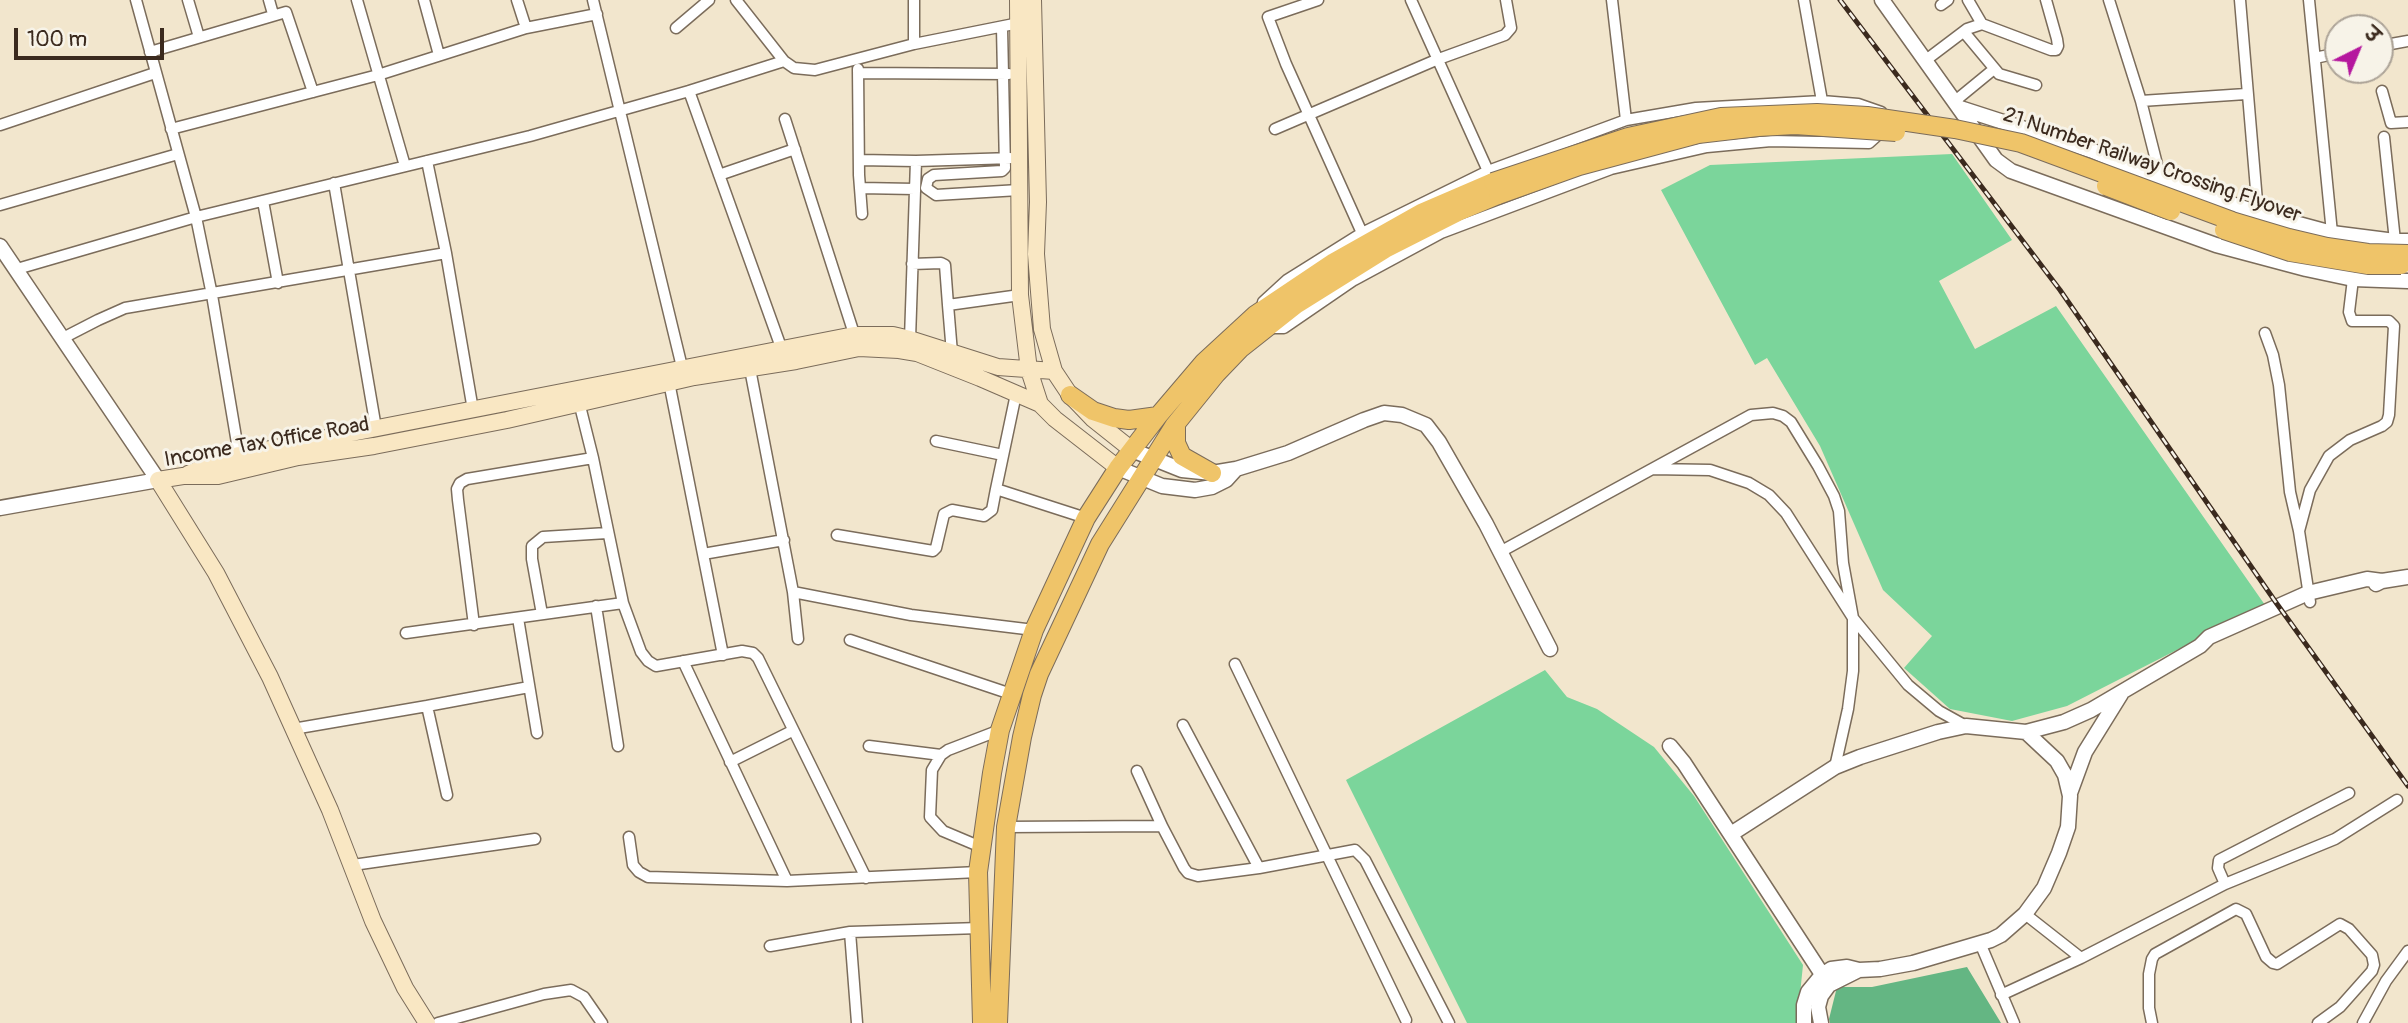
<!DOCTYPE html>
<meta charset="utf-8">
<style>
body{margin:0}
#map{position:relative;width:2408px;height:1023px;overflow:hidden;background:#f2e6cd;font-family:Pangolin,"Playpen Sans Deva",sans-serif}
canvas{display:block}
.north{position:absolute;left:2324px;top:14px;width:70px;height:70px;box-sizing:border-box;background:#f7f3e8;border:2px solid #aca397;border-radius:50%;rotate:43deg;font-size:19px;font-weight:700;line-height:28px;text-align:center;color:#3b2a1e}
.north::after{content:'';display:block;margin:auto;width:24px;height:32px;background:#b5179e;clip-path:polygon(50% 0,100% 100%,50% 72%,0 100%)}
.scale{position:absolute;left:14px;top:28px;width:150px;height:32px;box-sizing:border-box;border:4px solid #3b2a1e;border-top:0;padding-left:9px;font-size:21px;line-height:24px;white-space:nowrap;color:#3b2a1e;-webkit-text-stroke:5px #f7f3e8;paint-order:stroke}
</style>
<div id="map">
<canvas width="2408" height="1023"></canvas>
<div class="north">उ</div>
<div class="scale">100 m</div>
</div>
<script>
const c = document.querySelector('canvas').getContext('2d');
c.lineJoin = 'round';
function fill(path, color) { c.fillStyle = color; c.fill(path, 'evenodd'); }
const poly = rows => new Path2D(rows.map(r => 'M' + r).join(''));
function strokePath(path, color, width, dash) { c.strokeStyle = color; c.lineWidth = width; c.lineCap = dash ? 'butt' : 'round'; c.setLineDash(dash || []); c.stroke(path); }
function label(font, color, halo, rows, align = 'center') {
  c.font = font + ' Pangolin,sans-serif'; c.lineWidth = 6; c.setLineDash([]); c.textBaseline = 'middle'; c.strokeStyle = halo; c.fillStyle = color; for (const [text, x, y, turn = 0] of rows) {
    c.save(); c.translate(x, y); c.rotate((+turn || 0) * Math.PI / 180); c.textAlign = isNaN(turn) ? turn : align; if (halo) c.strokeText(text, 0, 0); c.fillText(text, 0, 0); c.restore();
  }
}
const green = poly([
 [1952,154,2012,240,1939,281,1975,349,2056,306,2265,605,2067,706,2012,721,1950,709,1904,668,1932,636,1883,590,1820,446,1767,358,1755,365,1661,190,1710,165],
 [1545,670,1567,697,1597,709,1654,747,1694,796,1803,965,1797,1023,1467,1023,1346,780]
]);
const forest = poly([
 [1967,967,2001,1023,1830,1023,1829,1019,1837,987,1872,987]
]);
const minor = poly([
 [136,0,196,217,212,295,239,455],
 [188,0,199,37],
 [269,0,273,14],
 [357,0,405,166],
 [424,0,439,55],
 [593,0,682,367],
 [736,0,784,61],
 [914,0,914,44],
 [1318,0,1268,17,1286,64,1362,233],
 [1612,0,1626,120],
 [1804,0,1822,101],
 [1968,0,1982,24],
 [2109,0,2141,101,2161,180],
 [2240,0,2258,213],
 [2309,0,2332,233],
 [1941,5,1948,0],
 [526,28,597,14],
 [676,28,709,0],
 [1002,28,1005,168,1002,171,934,175,928,179,926,188,936,195,1019,190],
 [1964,32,1999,74,2036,85],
 [2380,46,2408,41],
 [150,52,286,12,313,92],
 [2315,58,2338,53],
 [1926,60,1967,29,1982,24,2051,50,2056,50,2058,46,2057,39,2046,0],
 [858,69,859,175,862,214],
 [858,73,1009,74],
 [689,91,782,350],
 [2382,91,2391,123,2408,122],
 [1955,101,1994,69],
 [2141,101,2246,94],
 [785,119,856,340],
 [0,125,155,73],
 [171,129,378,75,526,28,517,0],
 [1275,129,1436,60,1505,35,1511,28,1506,0],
 [2384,137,2395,241],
 [859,160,916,161,910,339],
 [427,161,446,253],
 [916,161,1013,158],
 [719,175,795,149],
 [334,183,376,428],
 [860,188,915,189],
 [263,201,278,283],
 [0,205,178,154],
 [912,264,941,263,945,265,948,305,1020,295],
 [17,269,196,217,530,136,689,91,784,61,794,68,815,70,914,44,1024,22],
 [1263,302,1287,280,1362,233,1488,171,1411,0],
 [948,305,952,353],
 [1269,328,1284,328,1354,280,1441,233,1611,169,1707,147,1771,141,1869,143,1879,134,1881,112,1858,104,1822,101,1696,108,1626,120,1488,171],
 [2265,333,2273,355,2279,385,2290,492,2299,531,2310,602],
 [63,338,98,320,125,308,446,253,473,410],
 [750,369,793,592,798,639],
 [669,382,723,655],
 [1016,394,996,489,1086,518],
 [579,402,593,458,623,603,641,652,648,661,656,666,742,651,753,653,758,658,866,878],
 [936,441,1003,455],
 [1652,469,1710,470,1749,483,1769,495,1786,513,1853,618,1908,685,1939,711,1966,726],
 [2299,531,2310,490,2329,456,2350,440,2382,426,2387,422,2389,415,2394,326,2389,321,2352,321,2349,312,2353,279],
 [837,535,933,551,936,548,944,514,952,510,984,516,992,510,996,489],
 [1500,552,1751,415,1773,413,1783,416,1791,422,1818,466,1834,496,1839,511,1843,563,1853,618,1853,671,1848,709,1835,767],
 [703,554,784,540],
 [793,592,911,615,1034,630],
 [596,606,618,746],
 [542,614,532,559,532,546,543,537,607,533],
 [518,618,537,733],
 [474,625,458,500,457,489,460,483,467,479,593,458],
 [406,633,623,603],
 [850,640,1011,694],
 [683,661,787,881],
 [1235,664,1406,1020],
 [1183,725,1259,868],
 [293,729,427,706],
 [869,746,941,755],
 [730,762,792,731],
 [1137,771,1162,826],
 [447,795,427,706,529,687],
 [1006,827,1162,826,1184,868,1188,873,1198,876,1259,868,1355,850,1365,860,1449,1023],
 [629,837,633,865,639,872,648,877,787,881,978,872],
 [981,847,943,831,930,817,932,770,941,755,948,750,1000,730],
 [353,865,535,839],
 [2225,884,2218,868,2219,860,2349,793],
 [2025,914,2081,958],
 [850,932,857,1023],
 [1980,943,2014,1023],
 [770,946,850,932,980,928],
 [2001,995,2081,958,2225,884,2335,839,2397,800],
 [438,1023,544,994,571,990,584,997,602,1023],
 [2152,1023,2149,1008,2149,974,2152,959,2155,954,2236,909,2246,914,2266,957,2273,963,2277,964,2340,924,2349,929,2372,955,2374,965,2372,971,2340,1007,2318,1023],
 [2363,1023,2386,981,2408,951]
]);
const tertiary = poly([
 [1882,0,1996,160,2011,171,2216,245,2306,269,2353,279,2408,281],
 [1960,108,2093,151,2161,180,2258,213,2332,233,2395,241,2408,241],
 [0,246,158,480,0,508],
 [1132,450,1182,470,1212,473,1236,469,1288,453,1364,420,1384,413,1402,415,1426,425,1439,442,1486,524,1550,649],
 [1118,468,1162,486,1195,490,1212,487,1226,480,1236,469],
 [2376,584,2382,581,2408,577],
 [1670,746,1684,763,1829,985],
 [2070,793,2085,752,2121,694],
 [1731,834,1835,767,1860,757,1938,732,1966,726,2026,732,2064,722,2091,710,2200,646,2209,637,2308,593,2367,579,2382,581],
 [1804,1023,1804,1005,1808,992,1822,975,1831,969,1847,967,1859,970,1880,969,1913,963,1991,940,2001,935,2025,914,2044,888,2059,853,2068,827,2070,796,2065,775,2057,761,2026,732],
 [1821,1023,1818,1007,1821,996,1829,985,1859,970]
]);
const secondary = poly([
 [1018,0,1020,295,1029,370,1040,404],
 [1033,0,1038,202,1036,254,1042,329,1054,371,1070,395,1093,419,1132,450],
 [188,474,215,462,239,455,854,335,893,335,910,339,998,367,1054,371],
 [427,1023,405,988,373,921,330,810,270,677,216,573,158,480,183,476,218,476,298,457,374,446,507,420,694,377,796,361,859,348,899,350,917,353,980,378,1040,404,1055,419,1118,468]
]);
const primary = poly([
 [1070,395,1093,411,1114,418,1129,420,1158,416],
 [1176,424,1176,443,1182,456,1212,473],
 [982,1023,978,872,992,773,1000,730,1034,630,1086,518,1118,468,1158,416,1204,362,1255,315,1334,262,1421,213,1493,182],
 [998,1023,1006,827,1022,737,1032,695,1039,674,1100,544,1174,426,1216,374,1240,349,1297,304,1385,249,1460,211,1498,195]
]);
const rail = poly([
 [1840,0,2060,290,2277,604,2408,786]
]);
const primaryBridge = poly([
 [1493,182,1628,137,1721,117,1817,113,1867,116,1955,129,2021,143,2232,221,2289,238,2327,247,2368,253,2408,254],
 [2106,186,2171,211],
 [1498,195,1579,166,1698,134,1758,127,1795,125,1896,132],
 [2224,230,2290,252,2368,265,2401,265]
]);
const streetNames = [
 ["21 Number Railway Crossing Flyover",2152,166,19],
 ["Income Tax Office Road",267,443,-10]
];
fill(green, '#7bd59b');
fill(forest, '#64b683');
strokePath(minor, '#7b6c5b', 13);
strokePath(tertiary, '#7b6c5b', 17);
strokePath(secondary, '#7b6c5b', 18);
strokePath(primary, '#7b6c5b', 20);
strokePath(minor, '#fff', 10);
strokePath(tertiary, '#fff', 14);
strokePath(secondary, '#f9e7c3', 16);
strokePath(primary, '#efc469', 18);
strokePath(rail, '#3b2a1e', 5);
strokePath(rail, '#f7f3e8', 2.5, [8]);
strokePath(primaryBridge, '#7b6c5b', 20, []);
strokePath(primaryBridge, '#efc469', 18);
label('21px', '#3b2a1e', '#f7f3e8', streetNames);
</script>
